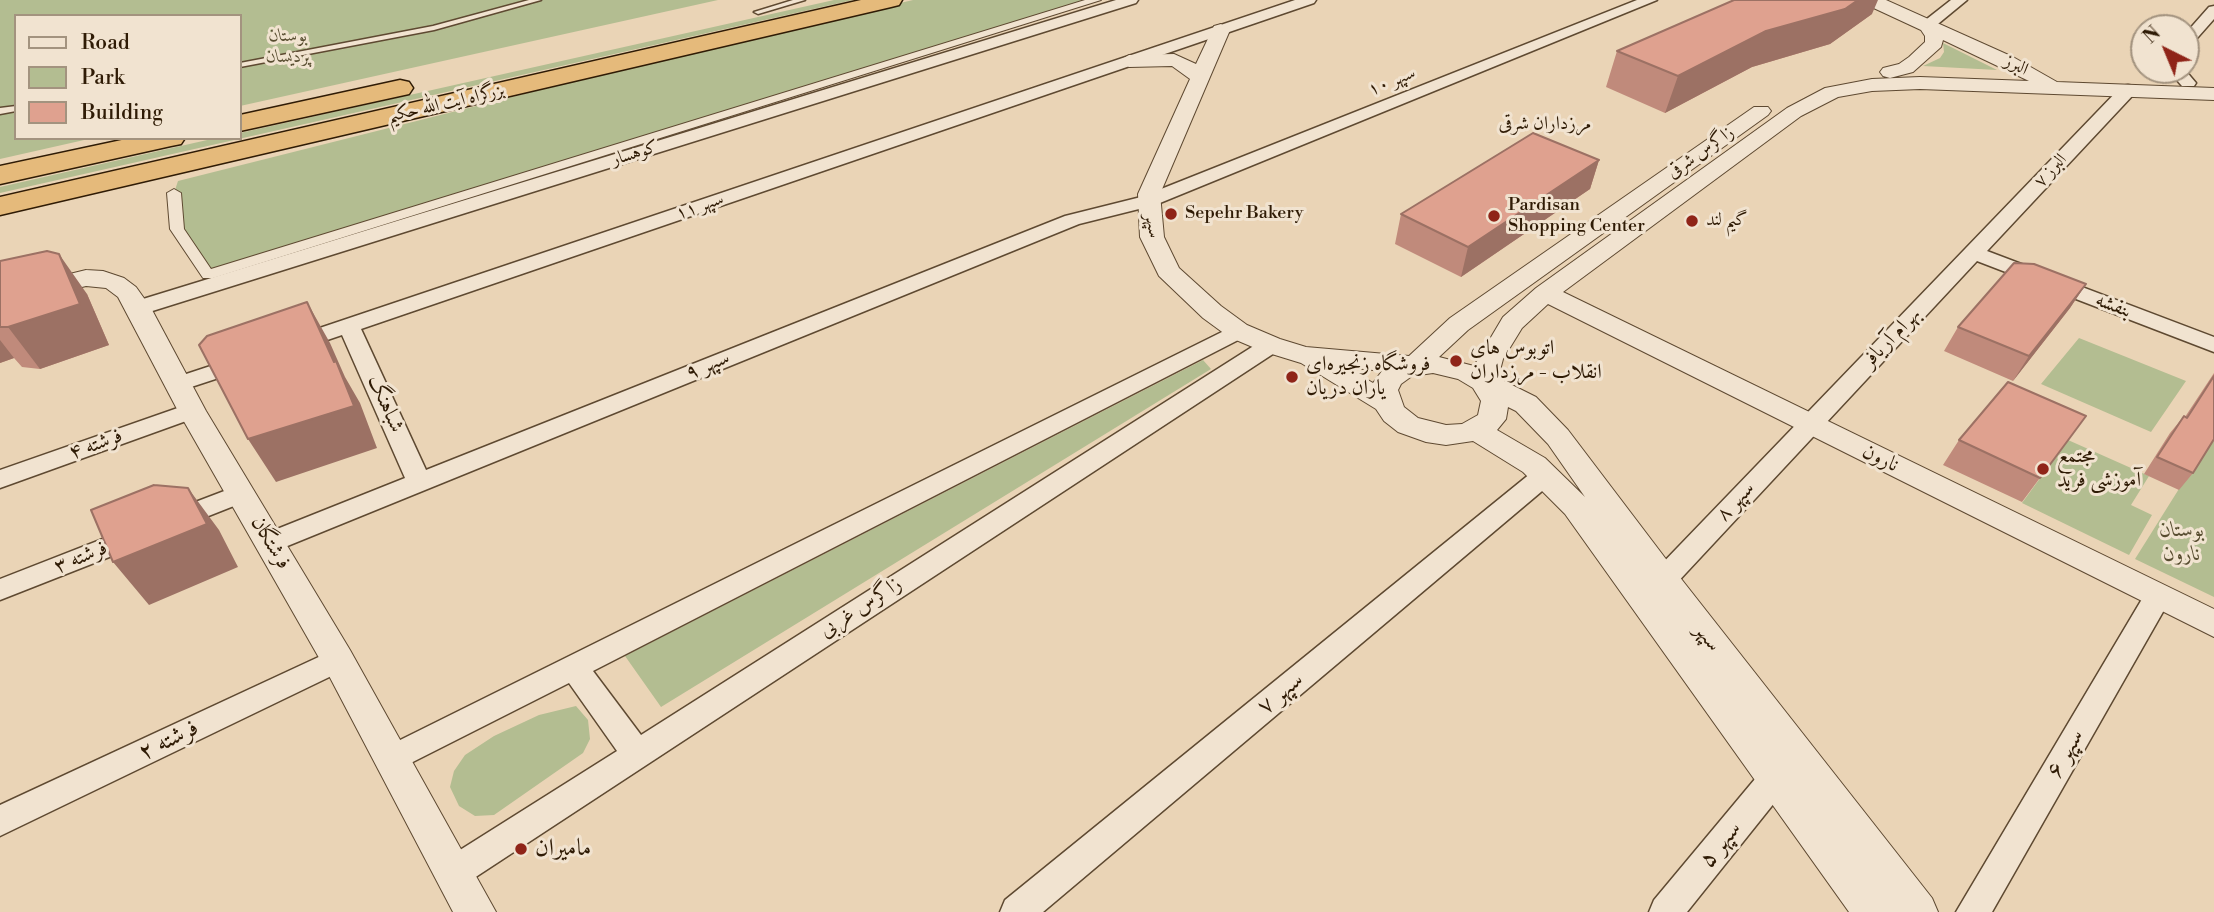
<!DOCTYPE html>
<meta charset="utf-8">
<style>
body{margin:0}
#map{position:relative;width:2214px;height:912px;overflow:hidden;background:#ead4b6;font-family:"Libre Bodoni",serif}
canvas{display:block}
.legend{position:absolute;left:14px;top:14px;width:228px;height:126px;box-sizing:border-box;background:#f1e3d0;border:2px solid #a3937f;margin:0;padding:9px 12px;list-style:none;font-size:21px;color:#2f1b05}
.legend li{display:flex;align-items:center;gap:14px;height:35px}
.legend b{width:35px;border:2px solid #a3937f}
.north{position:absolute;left:2130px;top:14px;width:70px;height:70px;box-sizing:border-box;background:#f1e3d0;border:2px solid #a3937f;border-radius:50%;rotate:317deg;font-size:19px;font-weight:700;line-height:28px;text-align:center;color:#2f1b05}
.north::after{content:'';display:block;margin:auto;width:24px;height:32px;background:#8f2418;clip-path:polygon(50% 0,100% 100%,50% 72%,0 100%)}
</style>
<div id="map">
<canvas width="2214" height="912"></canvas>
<ul class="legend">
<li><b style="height:9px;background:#f1e3d0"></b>Road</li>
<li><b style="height:19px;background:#b3bd91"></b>Park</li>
<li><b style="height:19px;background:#dfa18f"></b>Building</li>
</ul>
<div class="north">N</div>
</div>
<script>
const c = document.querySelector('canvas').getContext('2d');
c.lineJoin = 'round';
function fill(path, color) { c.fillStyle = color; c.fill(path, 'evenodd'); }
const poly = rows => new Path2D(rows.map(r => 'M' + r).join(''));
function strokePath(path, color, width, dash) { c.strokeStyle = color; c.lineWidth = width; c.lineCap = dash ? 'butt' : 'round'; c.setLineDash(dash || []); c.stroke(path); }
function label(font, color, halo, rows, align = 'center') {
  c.font = font + ' "Libre Bodoni",Amiri,serif'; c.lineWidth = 6; c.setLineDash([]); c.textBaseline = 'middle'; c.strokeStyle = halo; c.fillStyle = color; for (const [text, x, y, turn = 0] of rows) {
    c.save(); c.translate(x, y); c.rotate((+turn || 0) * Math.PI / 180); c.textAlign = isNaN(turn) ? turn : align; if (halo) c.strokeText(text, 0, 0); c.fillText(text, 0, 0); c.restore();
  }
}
const green = poly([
 [0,0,718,0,240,106,240,16,16,16,16,138,93,138,0,159],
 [834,0,853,0,0,193,0,187,216,138,240,138,240,133],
 [913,0,1096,0,752,107,208,286,178,233,174,193,178,181,671,57],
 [1943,43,1997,70,1923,66,1940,58,1944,52],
 [2079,338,2186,381,2151,432,2041,384],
 [1203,360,1211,369,661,707,625,656],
 [2214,433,2214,597,2135,559],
 [2068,440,2149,476,2131,505,2152,515,2129,555,2022,503],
 [576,706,588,720,590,739,583,753,494,815,475,816,459,806,450,787,454,771,465,755,494,736,539,715]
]);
const service = poly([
 [529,0,541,0,434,30,240,67,240,63,433,26,529,0],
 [793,0,805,0,758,14,754,12,793,0],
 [16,106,16,111,0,114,0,108,16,106]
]);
const pedestrian = poly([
 [1085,0,1101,0,213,278,203,278,170,229,167,193,174,189,181,193,184,229,211,269,1085,0]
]);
const minor = poly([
 [1116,0,1138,0,1136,3,146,313,130,313,127,308,130,303,1116,0],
 [1295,0,1316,0,1314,3,361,329,426,470,1065,216,1141,197,1637,0,1657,0,1155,205,1079,224,280,549,271,552,262,549,258,542,262,535,405,478,342,335,295,351,287,349,284,344,287,339,1295,0],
 [1951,0,1967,0,1933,28,1923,28,1920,25,1923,22,1951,0],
 [2214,6,2214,19,2191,45,2186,47,2186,33,2209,7,2214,6],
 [2168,70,2185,70,2196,83,2194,86,2182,86,2168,70],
 [2128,85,2134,86,2136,90,2134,94,1987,251,2214,337,2214,352,1977,261,1673,587,1663,590,1653,587,1649,580,1653,573,2122,86,2128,85],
 [1238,324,1246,326,1249,331,1246,336,593,671,641,735,1263,340,1271,338,1279,340,1282,345,1279,350,465,884,453,889,441,884,436,873,441,862,617,751,569,683,391,773,380,770,375,760,380,750,1238,324],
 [244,355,252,357,255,362,252,367,179,391,171,389,168,384,171,379,244,355],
 [192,403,200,406,204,411,200,416,0,488,0,470,192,403],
 [1545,466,1554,469,1557,475,1554,481,1043,912,1000,912,1005,900,1536,469,1545,466],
 [240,485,249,488,253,494,249,500,173,530,164,528,160,521,164,514,240,485],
 [136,526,145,529,149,536,145,543,0,600,0,579,136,526],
 [2158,585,2168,589,2172,596,1992,912,1956,912,2148,589,2158,585],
 [338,648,348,652,352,660,348,668,0,836,0,805,338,648],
 [1776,763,1787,767,1792,777,1787,787,1687,912,1649,912,1654,900,1765,767,1776,763]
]);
const tertiary = poly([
 [1862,0,1886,0,2013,57,2057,82,2214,88,2214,100,1920,89,1872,91,1838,97,1801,116,1563,292,2214,609,2214,637,1548,304,1522,328,1503,359,1498,378,1536,397,1568,430,1675,571,1932,898,1938,912,1849,912,1565,514,1523,472,1473,441,1446,445,1426,442,1398,432,1384,421,1376,409,1301,363,1262,351,1229,337,1203,318,1159,276,1140,237,1138,194,1190,79,1172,66,1129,67,1119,61,1129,55,1174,54,1196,64,1214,26,1221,24,1230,30,1160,194,1164,237,1179,268,1221,306,1247,325,1280,339,1306,347,1409,356,1450,318,1754,107,1768,107,1771,111,1768,115,1468,330,1439,357,1474,366,1503,317,1536,288,1787,108,1825,88,1872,79,1920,77,2029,81,1943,40,1941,47,1913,72,1890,78,1883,76,1880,72,1883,68,1899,64,1909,57,1925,42,1925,36,1921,30,1865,4,1862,0],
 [1346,367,1382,371,1373,383,1346,367],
 [1433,373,1458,379,1473,388,1481,401,1478,415,1462,424,1446,425,1418,418,1404,407,1398,390,1401,384,1412,376,1433,373],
 [1508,407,1516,411,1548,444,1585,497,1545,458,1497,430,1506,419,1508,407],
 [86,270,103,271,124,278,136,287,151,308,206,411,350,650,496,912,453,912,326,670,178,411,118,297,106,288,86,286,0,307,0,291,86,270]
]);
const trunk = poly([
 [861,0,902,0,899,5,891,7,0,215,0,197,861,0],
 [400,80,409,82,413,88,409,94,240,131,240,115,400,80],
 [131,138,185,138,181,144,171,146,0,184,0,166,131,138]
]);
const wall = poly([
 [1872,14,1830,44,1752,67,1665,113,1606,87,1617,51],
 [1599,160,1590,189,1461,277,1395,244,1401,214],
 [0,261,87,294,109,345,40,369,22,367,14,358,0,363],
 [2086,284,2070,308,2013,381,1944,351,1958,327],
 [2214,373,2214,439,2193,473,2179,490,2144,474,2170,433,2184,416,2185,417],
 [2086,416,2022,502,1943,465,1959,440]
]);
const shadedWall = poly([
 [1858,0,1878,0,1872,14,1830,44,1752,67,1665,113,1678,76,1766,31],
 [1599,160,1590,189,1461,277,1468,247],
 [59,254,87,294,109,345,40,369,8,327],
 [2086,284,2070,308,2013,381,2029,356],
 [307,302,330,343,345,377,360,403,377,448,276,482,248,439,334,362],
 [0,340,14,358,0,363],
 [188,488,219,530,238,567,149,605,113,562]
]);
const building = poly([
 [1734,0,1858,0,1845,9,1766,31,1678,76,1617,51,1734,0],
 [1533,133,1599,160,1468,247,1401,214,1533,133],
 [47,251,59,254,80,304,8,327,0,327,0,261,47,251],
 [2014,263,2034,264,2086,284,2029,356,1958,327,2014,263],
 [307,302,334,362,336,361,354,406,248,439,199,345,207,336,307,302],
 [2214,376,2214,439,2193,473,2157,457,2184,416,2187,418,2214,376],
 [2008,382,2086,416,2040,478,1959,440,2008,382],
 [154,485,188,488,207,524,113,562,91,510,154,485]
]);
const markers = [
 [1171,214,7,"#8f2418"],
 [1494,216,7,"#8f2418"],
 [1692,221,7,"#8f2418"],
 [1456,361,7,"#8f2418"],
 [1292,377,7,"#8f2418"],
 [2043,469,7,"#8f2418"],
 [521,849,7,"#8f2418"]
];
const farParknames = [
 ["بوستان",288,37],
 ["پردیسان",288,58]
];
const farStreetnames = [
 ["البرز",2016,66,27],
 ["سپهر ۱۰",1392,82,-22],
 ["بزرگراه آیت الله حکیم",446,104,-13],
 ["زاگرس شرقی",1701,153,-35],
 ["کوهسار",635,154,-17],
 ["البرز ۷",2051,171,-47],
 ["سپهر ۱۱",700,207,-19],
 ["سپهر",1152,226,80]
];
const farPoinames = [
 ["Pardisan",1508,206],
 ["Shopping Center",1508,227],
 ["Sepehr Bakery",1185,214],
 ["گیم لند",1706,221]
];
const farNeighbourhoodnames = [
 ["مرزداران شرقی",1545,124]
];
const streetNames = [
 ["بنفشه",2113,306,21],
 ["بهرام آریافر",1892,338,-46],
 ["سپهر ۹",708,366,-22],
 ["شباهنگ",385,404,66],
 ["فرشته ۴",96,445,-20],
 ["نارون",1880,459,26],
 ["سپهر ۸",1736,502,-47],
 ["فرشتگان",270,543,59],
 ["فرشته ۳",81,558,-22],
 ["زاگرس غربی",861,608,-33],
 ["سپهر",1707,638,52]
];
const poiNames = [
 ["اتوبوس های",1470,349],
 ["انقلاب - مرزداران",1470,373],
 ["فروشگاه زنجیره‌ای",1306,365],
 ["یاران دریان",1306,389],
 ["مجتمع",2057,457],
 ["آموزشی فرید",2057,481]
];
const parkNames = [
 ["بوستان",2182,531],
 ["نارون",2182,555]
];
const nearStreetnames = [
 ["سپهر ۷",1281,694,-40],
 ["فرشته ۲",169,741,-26],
 ["سپهر ۶",2066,754,-60],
 ["سپهر ۵",1721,845,-51]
];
const nearPoinames = [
 ["مامیران",535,849]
];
fill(green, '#b3bd91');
strokePath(service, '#5e4931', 3);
strokePath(pedestrian, '#5e4931', 2);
strokePath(minor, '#5e4931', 3);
strokePath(tertiary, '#5e4931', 2);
strokePath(trunk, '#2f1b05', 3);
fill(service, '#f1e3d0');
fill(pedestrian, '#f1e3d0');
fill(minor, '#f1e3d0');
fill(tertiary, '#f1e3d0');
fill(trunk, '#e5ba7b');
fill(wall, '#c08a7b');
fill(shadedWall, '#9c7164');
fill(building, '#dfa18f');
strokePath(building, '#9c7164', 2);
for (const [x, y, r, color] of markers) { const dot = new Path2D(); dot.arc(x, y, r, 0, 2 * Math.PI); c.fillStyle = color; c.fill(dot); strokePath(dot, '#f1e3d0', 2.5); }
label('italic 18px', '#574c2f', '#f1e3d0', farParknames);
label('18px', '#2f1b05', '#f1e3d0', farStreetnames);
label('18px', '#2f1b05', '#f1e3d0', farPoinames, 'left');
label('19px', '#2f1b05', '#f1e3d0', farNeighbourhoodnames);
label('21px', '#2f1b05', '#f1e3d0', streetNames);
label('21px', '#2f1b05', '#f1e3d0', poiNames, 'left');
label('italic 21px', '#574c2f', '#f1e3d0', parkNames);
label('24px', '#2f1b05', '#f1e3d0', nearStreetnames);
label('24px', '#2f1b05', '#f1e3d0', nearPoinames, 'left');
</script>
